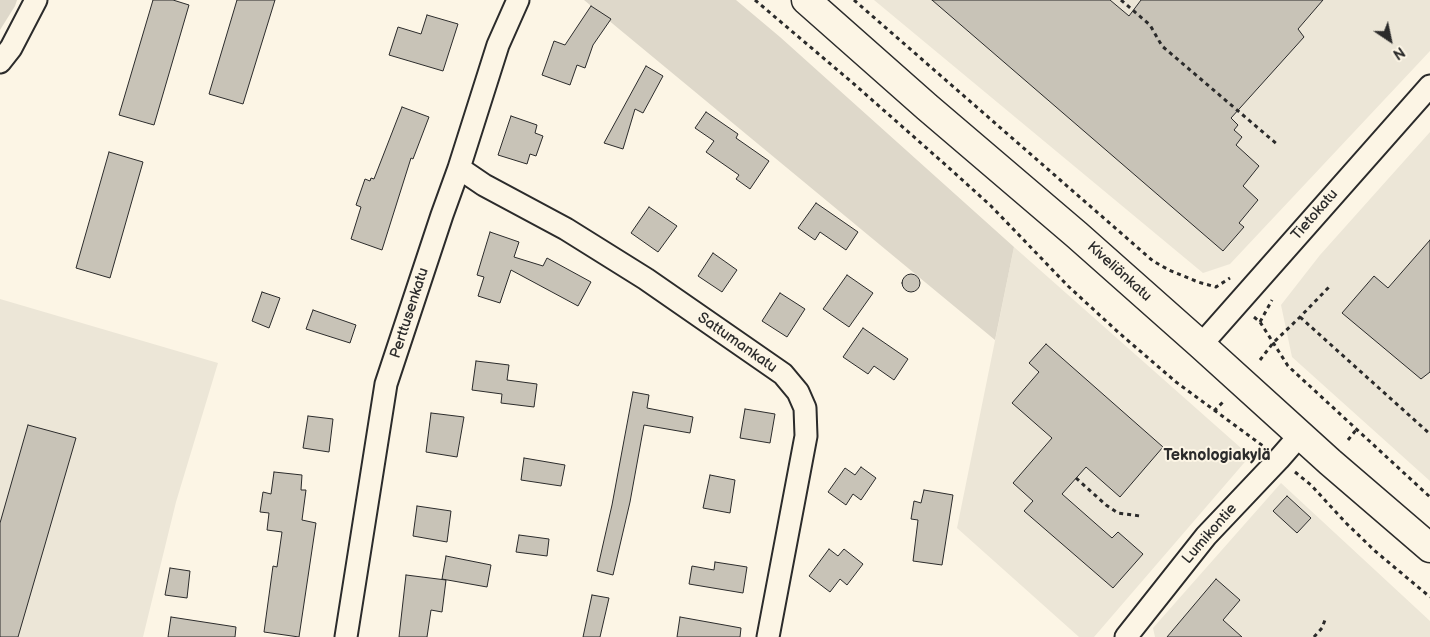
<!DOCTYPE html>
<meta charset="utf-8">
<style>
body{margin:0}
#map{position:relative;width:1430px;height:637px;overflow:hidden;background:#fcf5e5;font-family:"Balsamiq Sans",sans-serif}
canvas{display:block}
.north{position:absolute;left:1365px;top:15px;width:50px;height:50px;-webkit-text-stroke:4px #fcf5e5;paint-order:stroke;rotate:146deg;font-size:14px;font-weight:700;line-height:20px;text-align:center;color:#2b2b2b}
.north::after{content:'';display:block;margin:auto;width:18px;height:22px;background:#2b2b2b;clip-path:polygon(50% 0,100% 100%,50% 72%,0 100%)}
</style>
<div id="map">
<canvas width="1430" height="637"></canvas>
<div class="north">N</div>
</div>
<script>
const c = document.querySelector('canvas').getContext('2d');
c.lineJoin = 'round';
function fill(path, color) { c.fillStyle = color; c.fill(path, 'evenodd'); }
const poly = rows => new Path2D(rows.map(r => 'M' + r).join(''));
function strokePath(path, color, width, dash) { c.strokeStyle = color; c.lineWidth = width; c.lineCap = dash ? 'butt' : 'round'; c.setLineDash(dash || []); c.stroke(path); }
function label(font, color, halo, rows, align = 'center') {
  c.font = font + ' "Balsamiq Sans",sans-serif'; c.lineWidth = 4; c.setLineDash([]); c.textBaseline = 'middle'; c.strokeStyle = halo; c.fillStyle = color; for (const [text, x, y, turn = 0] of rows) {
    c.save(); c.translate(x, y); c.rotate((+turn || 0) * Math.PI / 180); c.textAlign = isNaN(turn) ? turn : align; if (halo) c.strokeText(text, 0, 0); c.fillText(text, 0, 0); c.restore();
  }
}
const built = poly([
 [874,0,1430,0,1430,51,1230,264,1203,273],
 [1430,132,1430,481,1292,357,1281,305,1320,255],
 [1014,247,1250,456,1094,637,1079,637,957,528],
 [0,299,218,363,176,502,143,637,0,637],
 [1281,483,1430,621,1430,637,1155,637,1153,628]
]);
const green = poly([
 [0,0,17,0,15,6,0,30],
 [584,0,736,0,780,37,1014,247,995,340]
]);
const building = poly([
 [153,0,173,0,189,5,154,125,119,115,153,0],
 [237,0,275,0,243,104,209,94,237,0],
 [932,0,1110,0,1129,16,1141,0,1323,0,1298,29,1304,37,1231,118,1238,125,1234,130,1242,137,1236,145,1259,166,1243,186,1258,200,1239,223,1244,227,1223,251,932,0],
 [591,6,611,19,593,45,585,68,577,65,570,85,542,75,554,41,565,45,591,6],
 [427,15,458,24,443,71,389,55,398,27,421,34,427,15],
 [646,66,663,76,643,113,635,109,623,149,604,143,646,66],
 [402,107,429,117,413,159,411,158,382,250,351,239,361,207,356,205,365,179,370,181,371,178,374,179,402,107],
 [706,112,738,134,736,138,769,161,750,189,736,179,739,175,706,152,714,141,695,128,706,112],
 [511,116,537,125,535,133,543,136,536,156,530,154,527,164,498,155,511,116],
 [109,152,143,162,110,278,76,268,109,152],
 [816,203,858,232,846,250,820,232,815,240,798,228,816,203],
 [649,207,677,226,658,252,631,233,649,207],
 [490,232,519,242,514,257,543,266,547,258,591,282,578,306,511,270,500,303,478,296,484,277,477,275,490,232],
 [1430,240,1430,372,1421,379,1342,313,1374,276,1388,288,1430,240],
 [713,253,737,270,722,292,698,276,713,253],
 '902 283a9 9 0 1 1 18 0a9 9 0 1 1-18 0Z',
 [847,275,873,293,849,327,823,309,847,275],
 [262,292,280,298,269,328,252,321,262,292],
 [780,293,805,309,787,337,762,321,780,293],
 [313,310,356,325,350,343,306,329,313,310],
 [863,328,908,359,894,380,874,366,868,374,843,357,863,328],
 [1046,344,1163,447,1120,497,1086,467,1062,494,1112,538,1118,532,1143,554,1113,588,1024,511,1033,501,1013,483,1052,438,1012,403,1039,372,1029,363,1046,344],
 [476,361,509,365,507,380,537,384,534,407,501,403,502,394,472,390,476,361],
 [633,392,649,395,647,408,693,417,690,433,644,425,630,502,613,575,597,571,612,505,633,392],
 [745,409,775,414,770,443,740,438,745,409],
 [431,413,464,417,457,457,426,452,431,413],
 [308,416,333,419,329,452,303,448,308,416],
 [28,425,76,438,18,637,0,637,0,523,28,425],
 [524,458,565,465,561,486,521,480,524,458],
 [861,467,876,478,861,500,853,494,846,505,828,492,845,468,855,475,861,467],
 [274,472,302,475,301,490,306,490,302,520,316,523,299,637,264,632,273,566,277,567,282,532,267,530,269,513,260,512,263,492,271,494,274,472],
 [710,475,735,480,730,513,703,508,710,475],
 [924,490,953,495,942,565,913,561,918,520,911,519,914,501,921,503,924,490],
 [1287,496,1311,518,1297,533,1273,511,1287,496],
 [417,506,451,511,447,542,413,536,417,506],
 [519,535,549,539,547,556,516,552,519,535],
 [829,549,838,556,844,549,863,564,847,585,840,579,830,592,809,576,829,549],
 [446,556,491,565,487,587,442,579,446,556],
 [715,562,747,567,743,593,689,584,692,566,714,570,715,562],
 [170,568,190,571,187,598,165,595,170,568],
 [406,575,446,580,442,612,431,610,427,637,399,637,406,575],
 [1216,579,1240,600,1223,620,1242,637,1167,637,1216,579],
 [592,595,609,598,600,637,583,637,592,595],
 [171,617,236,627,235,637,168,637,171,617],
 [680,617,741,628,740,637,677,637,680,617]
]);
const path = poly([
 [755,0,854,84,948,167,991,206,1068,286,1118,332,1176,382,1263,446],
 [854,0,1153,261,1169,270,1198,282,1216,287,1230,278],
 [1121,0,1150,25,1162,46,1278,145],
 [1254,317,1260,322,1288,366,1430,497],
 [1300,317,1430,434],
 [1260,322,1272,300],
 [1260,360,1273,343,1300,317,1330,286],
 [1214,411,1224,401],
 [1348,440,1356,430],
 [1295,472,1311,485,1346,523,1375,551,1430,597],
 [1076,478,1106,505,1118,513,1140,516],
 [1314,637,1322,628,1325,620]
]);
const minor = poly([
 [0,62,11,48,36,0],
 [459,168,484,185,566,229,646,279,783,374,798,392,805,408,806,436,768,637],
 [1201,345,1430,86],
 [346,637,386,384,442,215,459,168,498,45,518,0],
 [1126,637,1206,536,1279,459,1300,435]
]);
const secondary = poly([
 [806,0,927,107,1077,235,1201,345,1330,462,1430,548]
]);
const streetNames = [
 ["Tietokatu",1315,215,-49],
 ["Kiveliönkatu",1119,272,42],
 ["Perttusenkatu",410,313,-72],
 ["Sattumankatu",737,343,35],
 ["Lumikontie",1210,534,-49]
];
const neighbourhoodNames = [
 ["Teknologiakylä",1217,456]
];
fill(built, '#ece6d7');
fill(green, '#ded8ca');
fill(building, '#c8c3b7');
strokePath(building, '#2b2b2b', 1);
strokePath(minor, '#2b2b2b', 25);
strokePath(secondary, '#2b2b2b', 31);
strokePath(path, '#2b2b2b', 3, [4, 4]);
strokePath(minor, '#fcf5e5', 21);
strokePath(secondary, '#fcf5e5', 28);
label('15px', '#2b2b2b', '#fcf5e5', streetNames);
label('bold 16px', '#2b2b2b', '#fcf5e5', neighbourhoodNames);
</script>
